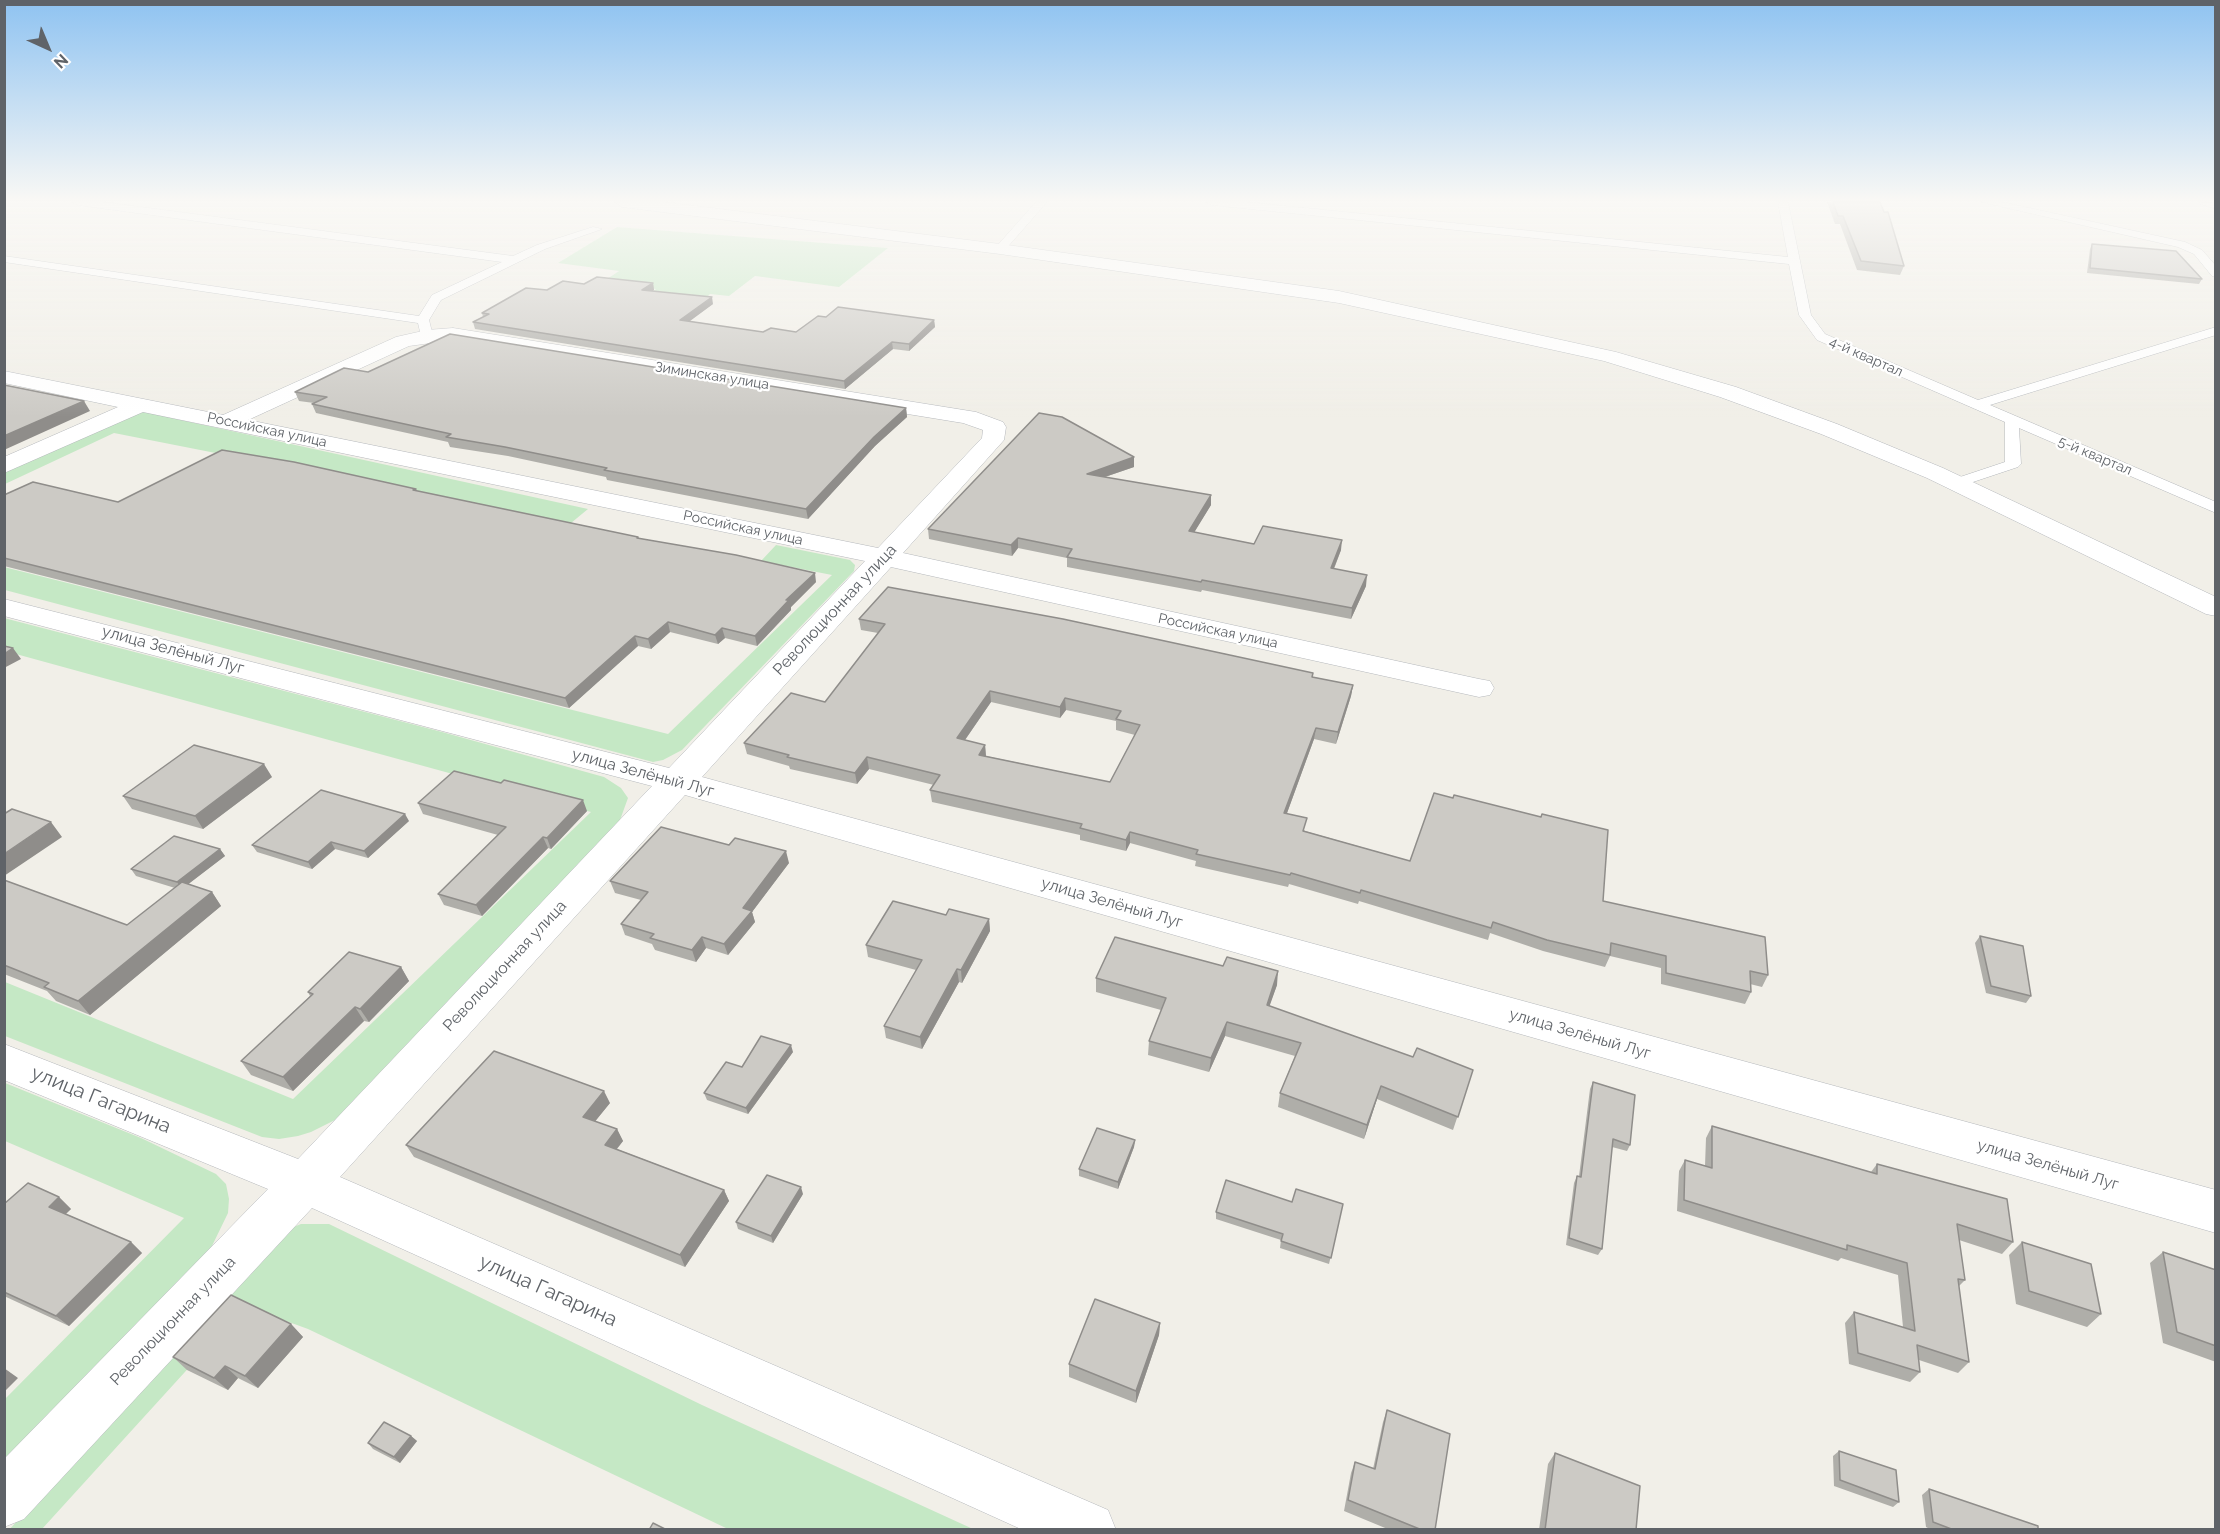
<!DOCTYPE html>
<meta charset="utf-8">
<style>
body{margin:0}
#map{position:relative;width:2220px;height:1534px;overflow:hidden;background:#f1efe8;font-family:Raleway,sans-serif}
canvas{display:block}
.frame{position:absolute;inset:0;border:6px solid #5f6368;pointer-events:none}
.north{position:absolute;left:18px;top:18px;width:60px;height:60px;-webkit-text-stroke:4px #fff;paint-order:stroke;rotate:136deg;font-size:16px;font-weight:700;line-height:24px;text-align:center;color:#5f6368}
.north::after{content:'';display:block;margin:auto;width:21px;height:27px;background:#5f6368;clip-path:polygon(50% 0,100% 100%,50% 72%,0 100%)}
</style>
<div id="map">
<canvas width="2220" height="1534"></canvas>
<div class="frame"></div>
<div class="north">N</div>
</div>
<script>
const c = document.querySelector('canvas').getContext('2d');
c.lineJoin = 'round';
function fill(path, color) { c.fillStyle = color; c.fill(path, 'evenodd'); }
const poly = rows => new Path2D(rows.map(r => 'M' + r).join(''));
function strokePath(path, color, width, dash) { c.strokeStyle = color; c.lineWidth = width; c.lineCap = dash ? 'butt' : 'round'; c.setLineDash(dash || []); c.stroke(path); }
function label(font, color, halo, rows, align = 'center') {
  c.font = font + ' Raleway,sans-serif'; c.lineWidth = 4.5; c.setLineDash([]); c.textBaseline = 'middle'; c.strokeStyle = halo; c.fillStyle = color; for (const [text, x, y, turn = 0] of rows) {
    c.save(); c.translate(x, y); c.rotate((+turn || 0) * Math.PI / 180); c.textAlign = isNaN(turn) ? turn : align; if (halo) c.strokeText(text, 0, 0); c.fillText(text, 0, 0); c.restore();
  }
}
const green = poly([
 [617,227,888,248,839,287,755,276,729,296,710,294,707,297,652,292,656,289,601,283,619,271,558,263],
 [140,411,588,509,571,523,114,433,5,484,4,473],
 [776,545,850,560,855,565,854,571,682,750,663,760,653,762,5,590,4,567,668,734,832,575,761,561],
 [4,618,442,732,604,777,621,788,628,798,620,820,335,1120,311,1132,298,1136,279,1139,262,1137,5,1036,5,982,293,1099,591,812,5,651],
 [5,1083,141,1138,216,1174,226,1184,229,1199,228,1213,211,1248,5,1466,5,1399,184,1218,5,1141],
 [301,1224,329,1224,702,1405,973,1529,728,1529,308,1329,245,1306,42,1529,9,1530,263,1246,281,1232]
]);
const service = poly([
 [72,202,103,202,513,256,537,245,593,227,602,229,545,249,441,300,429,320,433,336,427,340,421,336,418,323,4,262,4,256,419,316,432,295,502,262,77,205,72,202],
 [1036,202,1047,202,1004,251,996,251,996,247,1036,202],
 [1206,202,1246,202,1788,257,1778,202,1788,202,1811,315,1825,334,1978,400,2216,327,2216,335,1990,405,2216,502,2216,513,2019,428,2021,464,2018,467,1961,486,1951,486,1948,483,1951,480,2005,462,2005,422,1817,340,1799,315,1789,264,1211,205,1206,202],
 [1981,202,2002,202,2185,242,2202,250,2216,266,2216,277,2212,276,2194,254,2178,247,1981,202],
 [2199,202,2216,203,2216,209,2200,204,2199,202]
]);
const minor = poly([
 [615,202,664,202,1000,244,1339,291,1616,352,1736,387,1837,424,1943,468,2216,597,2216,616,2206,614,1927,478,1821,434,1720,397,1604,361,1339,303,1000,254,622,207,615,202],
 [453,328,976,412,1003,422,1006,427,1004,440,903,553,1479,679,1490,681,1494,688,1490,695,1479,697,891,567,702,777,2216,1190,2216,1233,685,795,340,1177,1108,1510,1116,1530,1023,1530,312,1208,24,1519,4,1527,4,1459,268,1189,4,1080,4,1044,298,1159,652,786,4,616,4,599,669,768,865,561,143,412,4,473,4,457,118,407,4,383,4,371,223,415,396,337,427,330,453,328],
 [453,340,963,423,983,430,982,438,878,548,248,420,409,346,453,340]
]);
const wall = poly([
 [1827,202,1880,202,1904,266,1900,275,1857,270,1840,224,1835,224],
 [2092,244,2202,279,2199,284,2087,273,2090,249],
 [653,283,654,290,653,291,713,304,689,321,763,332,796,332,826,317,934,320,935,327,909,351,893,349,845,389,475,329,473,322,483,317,482,313,547,290,584,284],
 [368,372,906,408,907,417,875,446,808,519,607,480,606,477,508,456,450,447,448,442,316,413,312,404,314,403,299,401,295,392],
 [1134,457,1134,467,1105,477,1211,505,1194,532,1254,544,1341,550,1334,569,1366,586,1351,619,1202,590,1201,592,1067,567,1067,558,1018,548,1012,556,929,539,928,529],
 [416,489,417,491,639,538,816,582,791,607,791,610,757,646,725,638,718,644,670,632,651,649,638,646,569,708,4,566,4,495,118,502],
 [859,619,1313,677,1353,685,1351,696,1336,744,1314,739,1287,813,1305,831,1410,861,1453,798,1541,817,1542,814,1603,901,1768,975,1762,987,1750,984,1751,992,1745,1004,1661,984,1661,968,1610,956,1605,967,1543,951,1490,933,1488,940,1359,901,1358,904,1289,884,1288,887,1195,866,1196,861,1130,843,1126,851,1080,840,1080,835,932,802,930,790,934,785,869,769,857,784,790,769,789,766,747,754,744,743,825,702,878,633,861,630],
 [991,702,1060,718,1066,710,1116,721,1116,730,1135,735,1110,782,986,756,985,745,965,740],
 [272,777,203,829,132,809,123,796],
 [418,803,587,811,551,849,548,848,482,916,444,905,438,894,498,835,423,814],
 [409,821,368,858,335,849,312,869,257,852,252,845],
 [220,849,225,856,188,884,212,892,221,906,90,1015,56,1001,47,991,4,974,4,880,127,925,175,888,136,876,131,869],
 [789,863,752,912,755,922,728,955,706,948,696,962,655,950,652,944,625,935,621,924,641,900,615,893,610,881],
 [946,915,989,919,990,931,962,983,959,982,922,1049,886,1038,884,1026,916,970,868,957,866,945],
 [1980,936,2031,996,2026,1003,1986,993,1975,943],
 [401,967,409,981,369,1022,364,1021,293,1091,251,1075,241,1061,310,996,308,992],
 [1096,978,1277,985,1269,1006,1413,1057,1473,1070,1453,1130,1377,1099,1364,1139,1278,1107,1280,1093,1295,1056,1225,1036,1209,1072,1148,1055,1149,1041,1161,1010,1096,992],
 [793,1052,748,1114,707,1100,704,1093,742,1067],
 [1593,1082,1630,1145,1627,1151,1612,1147,1602,1249,1598,1255,1566,1245,1574,1183,1577,1176,1579,1176,1590,1089],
 [610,1103,595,1121,617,1129,623,1141,617,1149,724,1190,729,1201,685,1267,414,1157,406,1145],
 [1712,1126,1871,1172,1877,1164,2013,1242,2002,1254,1959,1240,1965,1280,1959,1286,1969,1362,1958,1373,1919,1360,1920,1372,1910,1382,1849,1364,1845,1323,1854,1312,1903,1327,1898,1275,1841,1258,1838,1261,1677,1211,1679,1171,1685,1160,1705,1166,1706,1138],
 [1135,1140,1134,1147,1118,1189,1079,1176,1079,1169],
 [803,1194,773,1243,738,1229,736,1222],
 [59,1197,71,1209,66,1214,131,1242,142,1253,69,1326,4,1296,4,1204],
 [1292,1202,1343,1204,1329,1264,1280,1248,1281,1240,1216,1219,1216,1212],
 [2022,1242,2101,1314,2087,1327,2016,1304,2009,1255],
 [2163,1252,2216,1270,2216,1362,2163,1343,2150,1263],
 [1160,1323,1159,1335,1136,1403,1069,1377,1069,1364],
 [291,1324,303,1337,258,1388,238,1378,228,1390,187,1370,173,1357],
 [1387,1410,1435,1530,1390,1530,1344,1511,1351,1473,1355,1462,1373,1469,1383,1422],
 [2216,1429,2216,1440,2214,1430],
 [411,1436,417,1441,400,1463,373,1449,368,1443],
 [1839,1451,1899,1502,1893,1507,1834,1486,1833,1456],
 [1555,1453,1636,1530,1539,1530,1548,1464],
 [1929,1489,2038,1530,1932,1530,1926,1527,1922,1495]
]);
const shadedWall = poly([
 [653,283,654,290,644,297,642,290],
 [712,297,713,304,682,327,680,320],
 [934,320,935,327,909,351,909,344],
 [892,342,893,349,845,389,844,381],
 [84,401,90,411,4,450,4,436],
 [906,408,907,417,875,446,808,519,806,509,874,437],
 [1134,457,1134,467,1087,483,1087,474],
 [1211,495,1211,505,1189,541,1189,531],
 [1018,538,1018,548,1012,556,1011,545],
 [1342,540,1341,550,1330,578,1331,568],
 [815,573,816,582,791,607,791,610,757,646,755,636,786,600],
 [1367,575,1366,586,1351,619,1352,608],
 [668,622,670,632,651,649,648,639],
 [722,628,725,638,718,644,715,635],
 [635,636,638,646,569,708,565,698],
 [13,648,21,659,4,668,4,654],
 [1353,685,1351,696,1336,744,1338,732],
 [990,691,991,702,958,750,957,738],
 [1065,698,1066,710,1060,718,1060,707],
 [1316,728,1314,739,1283,824,1284,813],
 [985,745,986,757,979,755],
 [867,757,869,769,857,784,855,773],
 [264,764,272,777,203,829,195,816],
 [583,800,587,811,551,849,547,838],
 [405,814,409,821,368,858,364,851],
 [51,822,62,837,4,876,4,854],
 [1130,832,1130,843,1126,851,1126,840],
 [543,837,548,848,482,916,476,905],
 [331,842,335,849,312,869,308,862],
 [220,849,225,856,182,889,177,882],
 [786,851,789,863,752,912,755,922,728,955,724,944,743,908],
 [212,892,221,906,90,1015,78,1001],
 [989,919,990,931,962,983,961,970],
 [702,937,706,948,696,962,692,950],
 [401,967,409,981,369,1022,360,1009],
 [957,969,959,982,922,1049,920,1037],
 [1278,971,1277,985,1265,1019,1267,1005],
 [355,1007,364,1021,293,1091,283,1077],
 [1227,1022,1225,1036,1209,1072,1211,1058],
 [791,1045,793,1052,748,1114,746,1108],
 [1381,1086,1377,1099,1364,1139,1367,1125],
 [604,1091,610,1103,589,1129,583,1117],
 [617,1129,623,1141,611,1156,605,1145],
 [1135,1140,1134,1147,1118,1189,1118,1182],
 [801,1187,803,1194,773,1243,771,1236],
 [724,1190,729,1201,685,1267,680,1255],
 [59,1197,71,1209,61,1218,49,1207],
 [131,1242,142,1253,69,1326,56,1316],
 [1160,1323,1159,1335,1136,1403,1136,1391],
 [291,1324,303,1337,258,1388,245,1376],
 [225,1366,238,1378,228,1390,214,1378],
 [4,1368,18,1378,4,1392],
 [411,1436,417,1441,400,1463,394,1457]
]);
const building = poly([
 [1833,202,1880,202,1884,212,1888,212,1904,266,1861,261,1843,216,1838,216,1833,202],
 [2092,244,2176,251,2202,279,2090,268,2092,244],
 [597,277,653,283,642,290,712,297,680,320,763,332,771,328,796,332,818,316,826,317,838,307,934,320,909,344,892,342,844,381,473,322,489,314,482,313,526,288,547,290,563,281,584,284,597,277],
 [450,334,906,408,874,437,806,509,604,470,607,468,505,447,446,437,451,434,312,404,327,397,295,392,344,368,368,372,450,334],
 [4,385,84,401,4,436,4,385],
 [1039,413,1062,417,1134,457,1087,474,1211,495,1189,531,1254,544,1263,526,1342,540,1331,568,1367,575,1352,608,1202,580,1201,582,1067,557,1072,549,1018,538,1011,545,928,529,1039,413],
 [222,450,294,462,416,489,413,490,638,537,637,538,736,555,815,573,786,600,789,600,755,636,722,628,715,635,668,622,648,639,635,636,565,698,4,558,4,495,33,482,118,502,222,450],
 [888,587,1063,619,1313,673,1312,677,1353,685,1338,732,1316,728,1284,813,1307,818,1303,831,1410,861,1434,793,1453,798,1454,795,1541,817,1542,814,1608,830,1603,901,1765,937,1768,975,1750,971,1751,992,1666,973,1666,956,1611,943,1610,955,1547,940,1493,922,1491,928,1361,890,1360,893,1291,873,1290,875,1196,854,1198,850,1130,832,1126,840,1080,828,1082,824,930,790,940,775,867,757,855,773,787,757,789,755,744,743,791,693,825,702,885,624,859,619,888,587],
 [990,691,1060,707,1065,698,1121,711,1116,719,1140,725,1110,782,979,755,985,745,957,738,990,691],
 [4,646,13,648,4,654,4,646],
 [194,745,264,764,195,816,123,796,194,745],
 [454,771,501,783,504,780,583,800,547,838,543,837,476,905,438,894,506,827,418,803,454,771],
 [321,790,405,814,364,851,331,842,308,862,252,845,321,790],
 [12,809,51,822,4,854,4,814,12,809],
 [661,827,729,845,735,838,786,851,743,908,752,911,724,944,702,937,692,950,650,938,654,934,621,924,648,892,610,881,661,827],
 [174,836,220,849,177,882,131,869,174,836],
 [4,880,127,925,182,882,212,892,78,1001,44,987,49,983,4,965,4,880],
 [893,901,946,915,949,909,989,919,961,970,957,969,920,1037,884,1026,922,960,866,945,893,901],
 [1980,936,2023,946,2031,996,1991,986,1980,936],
 [1115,937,1223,966,1227,957,1278,971,1267,1005,1413,1057,1417,1048,1473,1070,1458,1117,1381,1086,1367,1125,1280,1093,1301,1043,1227,1022,1211,1058,1149,1041,1166,998,1096,978,1115,937],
 [349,952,401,967,360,1009,355,1007,283,1077,241,1061,313,994,308,992,349,952],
 [761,1036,791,1045,746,1108,704,1093,726,1062,742,1067,761,1036],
 [494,1051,604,1091,583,1117,617,1129,605,1145,724,1190,680,1255,406,1145,494,1051],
 [1593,1082,1635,1095,1630,1145,1613,1139,1602,1249,1569,1238,1577,1176,1581,1177,1593,1082],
 [1712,1126,1877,1174,1877,1164,2007,1199,2013,1242,1957,1224,1965,1280,1958,1279,1969,1362,1917,1345,1920,1372,1858,1353,1854,1312,1915,1331,1907,1263,1847,1245,1847,1250,1684,1200,1685,1160,1712,1168,1712,1126],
 [1097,1128,1135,1140,1118,1182,1079,1169,1097,1128],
 [767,1175,801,1187,771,1236,736,1222,767,1175],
 [1226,1180,1292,1202,1296,1189,1343,1204,1331,1258,1281,1241,1283,1234,1216,1212,1226,1180],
 [28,1183,59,1197,49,1207,131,1242,56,1316,4,1292,4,1204,28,1183],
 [2022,1242,2091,1264,2101,1314,2029,1291,2022,1242],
 [2163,1252,2216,1270,2216,1346,2177,1332,2163,1252],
 [231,1295,291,1324,245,1376,225,1366,214,1378,173,1357,231,1295],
 [1095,1299,1160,1323,1136,1391,1069,1364,1095,1299],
 [1387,1410,1450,1434,1435,1530,1422,1530,1348,1500,1355,1462,1375,1469,1387,1410],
 [384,1422,411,1436,394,1457,368,1443,384,1422],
 [1839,1451,1896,1470,1899,1502,1840,1480,1839,1451],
 [1555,1453,1640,1486,1636,1530,1545,1530,1555,1453],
 [1929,1489,2038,1526,2038,1530,1954,1530,1933,1522,1929,1489],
 [653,1523,667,1530,649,1530,653,1523]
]);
const farStreetnames = [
 ["4-й квартал",1866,357,24],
 ["Зиминская улица",712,376,9],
 ["Российская улица",267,430,12],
 ["5-й квартал",2095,456,23],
 ["Российская улица",743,528,12],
 ["Российская улица",1218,631,12]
];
const streetNames = [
 ["Революционная улица",835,610,-47],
 ["улица Зелёный Луг",173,650,15],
 ["улица Зелёный Луг",643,773,15],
 ["улица Зелёный Луг",1112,903,16],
 ["Революционная улица",505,966,-47],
 ["улица Зелёный Луг",1580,1034,16],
 ["улица Зелёный Луг",2048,1165,16],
 ["Революционная улица",173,1321,-46]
];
const nearStreetnames = [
 ["улица Гагарина",101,1100,22],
 ["улица Гагарина",548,1291,24]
];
fill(green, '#c5e8c5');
strokePath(service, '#b5b8bc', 1);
strokePath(minor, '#b5b8bc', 1);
fill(service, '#fff');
fill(minor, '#fff');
fill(wall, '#afaea9');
fill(shadedWall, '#8f8d8a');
fill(building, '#cccac5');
strokePath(building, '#8f8d8a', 1.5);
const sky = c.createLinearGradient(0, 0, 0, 417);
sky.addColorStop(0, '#8fc3f1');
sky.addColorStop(0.48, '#f9f8f5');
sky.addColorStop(1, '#f9f8f500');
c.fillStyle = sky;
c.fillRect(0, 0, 2220, 417);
label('14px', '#5f6368', '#fff', farStreetnames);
label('16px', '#5f6368', '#fff', streetNames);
label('20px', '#5f6368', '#fff', nearStreetnames);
</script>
